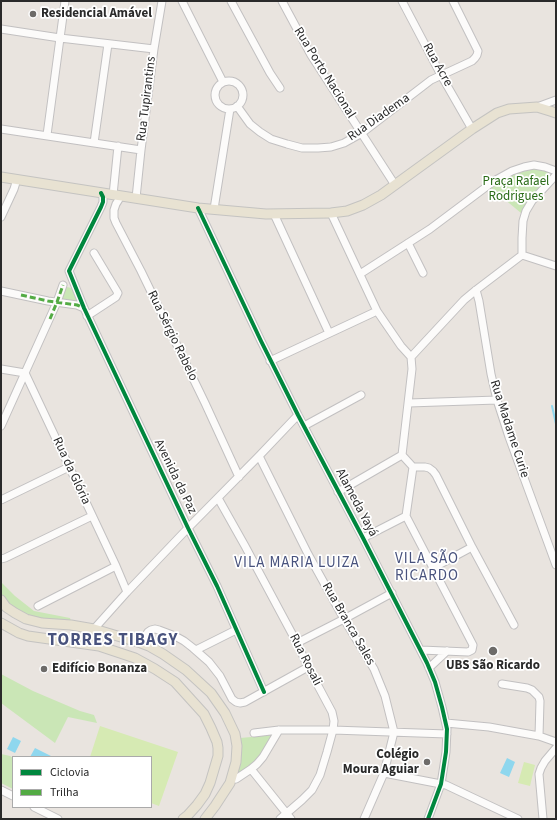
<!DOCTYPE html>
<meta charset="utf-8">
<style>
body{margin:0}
#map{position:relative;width:557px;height:820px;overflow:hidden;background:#e9e4df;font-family:"Source Sans 3",sans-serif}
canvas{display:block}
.frame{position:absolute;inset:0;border:2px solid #2a2a2a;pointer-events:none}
.legend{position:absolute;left:12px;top:756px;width:140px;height:52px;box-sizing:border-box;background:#fff;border:1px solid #aaa;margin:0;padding:5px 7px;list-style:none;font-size:12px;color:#2a2a2a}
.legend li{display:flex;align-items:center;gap:8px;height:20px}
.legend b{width:20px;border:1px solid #aaa}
</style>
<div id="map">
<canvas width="557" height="820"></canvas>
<div class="frame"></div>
<ul class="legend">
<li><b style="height:5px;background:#00873e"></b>Ciclovia</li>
<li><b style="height:5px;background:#53ab44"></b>Trilha</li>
</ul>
</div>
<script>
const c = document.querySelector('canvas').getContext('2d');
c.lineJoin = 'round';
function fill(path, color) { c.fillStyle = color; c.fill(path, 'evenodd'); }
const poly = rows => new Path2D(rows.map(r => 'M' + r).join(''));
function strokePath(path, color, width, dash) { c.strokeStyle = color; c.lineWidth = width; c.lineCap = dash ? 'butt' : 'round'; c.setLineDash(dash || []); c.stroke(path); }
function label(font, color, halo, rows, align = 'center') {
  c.font = font + ' "Source Sans 3",sans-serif'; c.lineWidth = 3.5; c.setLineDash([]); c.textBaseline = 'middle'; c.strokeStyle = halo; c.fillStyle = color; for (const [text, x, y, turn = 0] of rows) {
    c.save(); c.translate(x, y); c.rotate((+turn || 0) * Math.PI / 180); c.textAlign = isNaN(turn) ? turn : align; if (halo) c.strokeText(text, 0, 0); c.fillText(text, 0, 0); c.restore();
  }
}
const green = poly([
 [533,169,543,170,548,172,548,177,527,201,521,213,491,188,512,175],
 [67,287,71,288,79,301,77,302,62,299,62,293,65,289],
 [1,582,15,596,34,611,70,618,72,624,26,618,1,599],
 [1,674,33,691,80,711,94,715,97,723,68,717,55,743,1,703],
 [274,735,252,766,233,777,240,738],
 [1,754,10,756,13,758,13,789,1,783]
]);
const pitch = poly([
 [100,726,178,752,159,806,151,803,151,757,90,757],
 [524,762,535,765,530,786,518,783]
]);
const water = poly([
 [13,737,21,741,15,753,7,749],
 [35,748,53,757,30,757],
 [507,758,515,762,509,777,500,773]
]);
const stream = poly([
 [552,406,556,424]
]);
const minor = poly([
 [182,1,223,82],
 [231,1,270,73,280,88],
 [282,1,311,55,395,185],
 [402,1,441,75,472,129],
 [1,29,60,38,154,49],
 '215 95a14 14 0 1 1 28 0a14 14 0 1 1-28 0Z',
 [237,106,250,124,260,132,271,139,287,144,302,148,318,148,331,147,344,143,362,133,431,80,472,61,475,58,477,55,478,51,453,1],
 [537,107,556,100],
 [1,129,141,150],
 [47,135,65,1],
 [94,143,108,44],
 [101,193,103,197,103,202,101,207,69,271,84,308,188,528,217,586,264,692],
 [113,195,118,146],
 [121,196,116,204,114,210,114,218,116,223,141,271,205,403,239,477],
 [136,198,141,150,154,49,162,1],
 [198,208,261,341,298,415,363,538,427,663,435,682,442,707,447,729,446,752,441,784,428,819],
 [214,209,230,109],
 [331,213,377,311,401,346,411,357],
 [274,214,329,333],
 [1,217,14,189,17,179],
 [408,243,423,273],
 [522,255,522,238,523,221,526,211,532,201,556,175],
 [522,255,556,266],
 [360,274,430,229,494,181,512,171,524,167,534,165,545,167,556,171],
 [476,290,479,301,491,374,497,400,509,437,556,565],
 [1,291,48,301,77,305,84,308],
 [87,316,116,297,118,293,94,253],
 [270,361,377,311],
 [1,369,25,373],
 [25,373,116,566,127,592],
 [409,403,497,400],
 [1,426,57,302,63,285],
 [304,426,361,395],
 [402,455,412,369,411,357,464,300,476,290,522,255],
 [402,455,413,467,425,467,429,468,433,471,436,475,472,547,514,625],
 [259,456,308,554,344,619,374,669,385,696,394,732,384,773,364,819],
 [413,467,406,516,473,645,472,650,468,652,421,650],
 [338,492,402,455],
 [218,498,245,546,297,643,308,667,332,712,334,721,333,730,327,752,320,775,312,790,302,800,280,819],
 [1,500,69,467],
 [363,538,406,516],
 [1,559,5,558,92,516],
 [433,568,472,547],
 [38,606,116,566],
 [94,629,127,592,188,528,259,456,298,415],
 [141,643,148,632,151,630,155,629,159,630,175,636,184,641,193,648,209,662,220,676,232,699,236,702,240,703,245,702,308,667],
 [297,643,344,619,392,593],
 [196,650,236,630],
 [429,668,447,651],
 [502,684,527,688,532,690,539,697,540,701,539,736],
 [446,723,489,727,539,736,556,742],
 [254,733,279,730,333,730,447,734],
 [251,769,291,819],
 [384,773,446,785,518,819],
 [236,779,251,769,257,764,263,757,279,730],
 [1,790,13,796],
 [34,807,58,819],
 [543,819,539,774,541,768,545,761,556,748]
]);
const major = poly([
 [1,177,198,208,266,214,331,213,347,211,363,205,381,195,472,129,497,113,509,109,537,107,550,111,556,113],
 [1,600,6,607,15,613,26,619,42,623,71,625,94,629,141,643,149,646,163,654,186,670,211,693,225,713,235,734,237,746,236,762,230,783,215,806,205,819],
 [1,623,19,633,28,636,99,646,135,658,155,669,175,682,204,714,211,728,217,742,218,748,218,756,210,783,205,794,197,805,188,815,183,819]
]);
const quiet = poly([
 [21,295,48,301,77,305,84,308],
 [50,319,57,302,63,285]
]);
const cycleway = poly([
 [101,193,103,197,103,202,101,207,69,271,84,308,188,528,217,586,264,692],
 [198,208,261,341,298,415,363,538,427,663,435,682,442,707,447,729,446,752,441,784,428,819]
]);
const markers = [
 [33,14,4,"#6d6b69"],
 [493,651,5,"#6d6b69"],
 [44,669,4,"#6d6b69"],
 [427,762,4,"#6d6b69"]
];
const poiNames = [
 ["Residencial Amável",41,14],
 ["UBS São Ricardo",493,666,"center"],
 ["Edifício Bonanza",52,669],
 ["Colégio",419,755,"right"],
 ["Moura Aguiar",419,770,"right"]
];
const streetNames = [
 ["Rua Acre",437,65,61],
 ["Rua Porto Nacional",324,73,58],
 ["Rua Tupirantins",147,99,-83],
 ["Rua Diadema",379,118,-35],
 ["Rua Sérgio Rabelo",172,336,64],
 ["Rua Madame Curie",509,429,72],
 ["Rua da Glória",71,471,65],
 ["Avenida da Paz",175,477,64],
 ["Alameda Yayá",356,503,62],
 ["Rua Branca Sales",348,624,60],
 ["Rua Rosali",305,660,63]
];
const parkNames = [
 ["Praça Rafael",516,182],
 ["Rodrigues",516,197]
];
const quarterNames = [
 ["VILA SÃO",427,560],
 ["RICARDO",427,577],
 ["VILA MARIA LUIZA",297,564]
];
const districtNames = [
 ["TORRES TIBAGY",113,641]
];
fill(green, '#cae6b6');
fill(pitch, '#d6eab3');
fill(water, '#8fd7ee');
strokePath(stream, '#8fd7ee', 2);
strokePath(minor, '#c2c0c1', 9);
strokePath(major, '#c4c3c1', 11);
strokePath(minor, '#fcfbfa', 7);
strokePath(major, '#e8e2d2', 9);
strokePath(quiet, '#53ab44', 3, [6, 3]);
strokePath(cycleway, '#00873e', 4);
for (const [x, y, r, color] of markers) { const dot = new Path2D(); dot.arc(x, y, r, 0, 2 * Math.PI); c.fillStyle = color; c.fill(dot); strokePath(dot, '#fff', 1.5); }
label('bold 13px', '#2a2a2a', '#fff', poiNames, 'left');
label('13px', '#2a2a2a', '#fff', streetNames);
label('13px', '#296b16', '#fff', parkNames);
c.letterSpacing = '1px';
label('15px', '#48527d', '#fff', quarterNames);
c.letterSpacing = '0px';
c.letterSpacing = '1px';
label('bold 17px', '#48527d', '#fff', districtNames);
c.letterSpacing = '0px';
</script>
